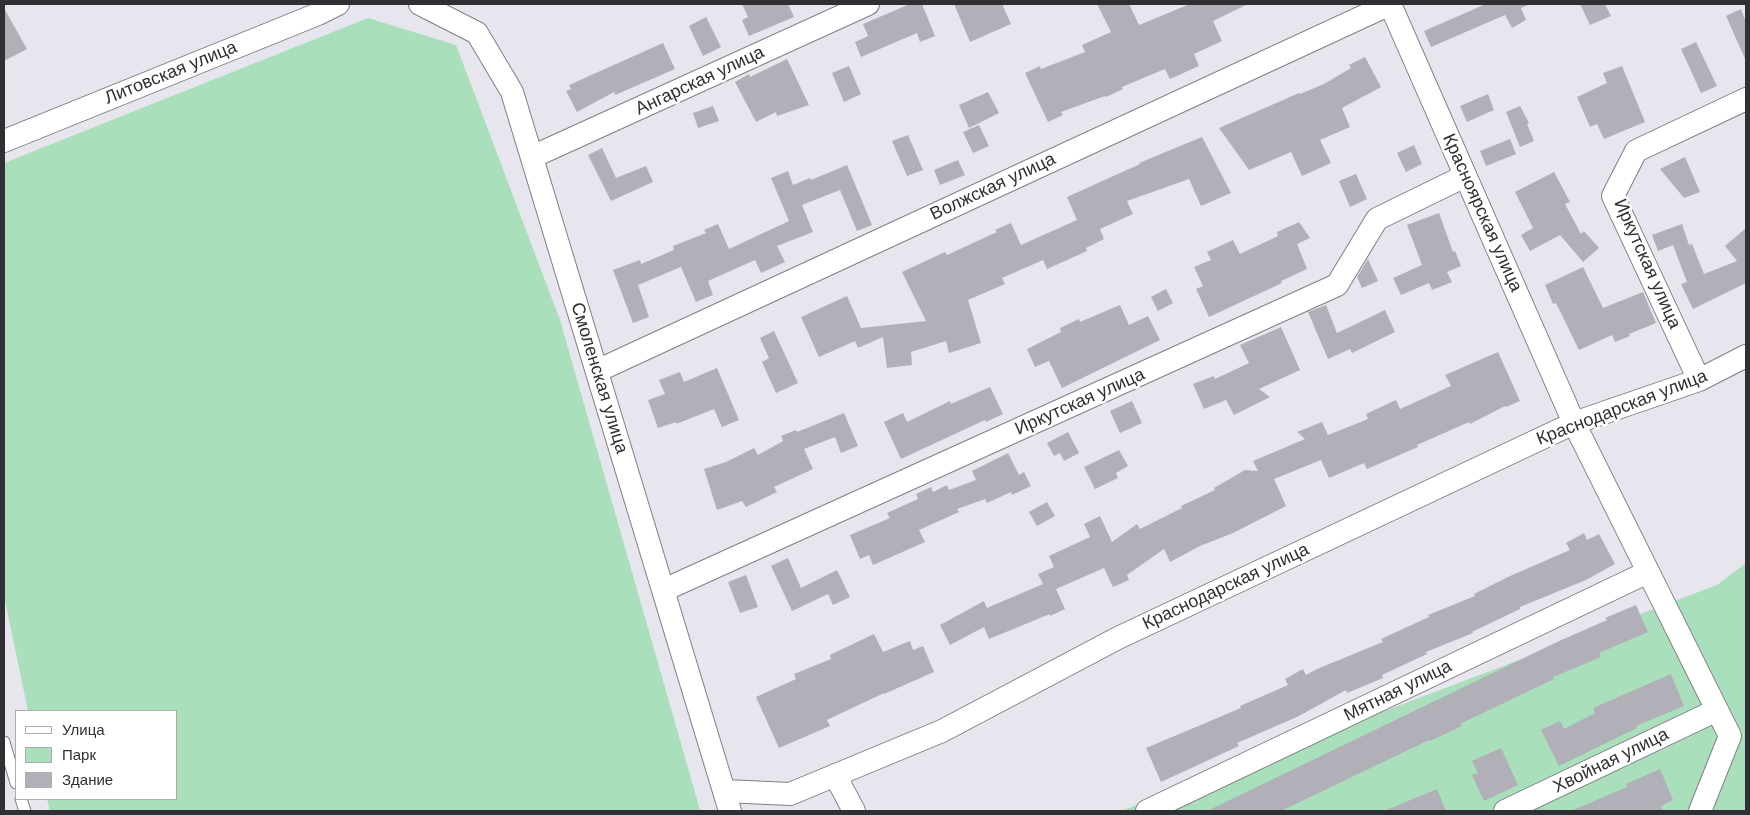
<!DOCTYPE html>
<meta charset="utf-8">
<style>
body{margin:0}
#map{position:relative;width:1750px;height:815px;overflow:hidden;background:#e7e6ef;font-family:Helvetica,sans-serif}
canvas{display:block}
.frame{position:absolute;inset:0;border:5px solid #303034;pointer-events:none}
.legend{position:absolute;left:15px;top:710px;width:162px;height:90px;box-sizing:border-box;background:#fff;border:1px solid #acacae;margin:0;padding:6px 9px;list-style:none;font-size:15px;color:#303034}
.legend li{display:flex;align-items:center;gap:10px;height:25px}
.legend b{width:25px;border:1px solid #acacae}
</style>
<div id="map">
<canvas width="1750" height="815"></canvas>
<div class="frame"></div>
<ul class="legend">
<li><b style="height:6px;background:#fff"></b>Улица</li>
<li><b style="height:14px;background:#a9dfba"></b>Парк</li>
<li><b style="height:14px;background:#b1b0b9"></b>Здание</li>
</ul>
</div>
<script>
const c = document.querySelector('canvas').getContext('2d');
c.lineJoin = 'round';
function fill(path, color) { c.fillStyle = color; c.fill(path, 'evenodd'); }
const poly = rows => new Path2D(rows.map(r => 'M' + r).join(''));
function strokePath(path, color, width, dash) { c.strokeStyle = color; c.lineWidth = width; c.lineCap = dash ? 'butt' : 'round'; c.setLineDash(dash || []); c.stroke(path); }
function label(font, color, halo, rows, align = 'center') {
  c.font = font + ' Helvetica,sans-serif'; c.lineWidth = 5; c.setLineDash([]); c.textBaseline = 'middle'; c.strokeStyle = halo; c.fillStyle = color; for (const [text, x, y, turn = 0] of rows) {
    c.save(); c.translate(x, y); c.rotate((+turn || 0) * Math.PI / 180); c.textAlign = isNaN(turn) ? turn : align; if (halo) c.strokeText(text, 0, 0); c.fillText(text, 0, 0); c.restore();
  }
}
const green = poly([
 [368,18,456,45,560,320,700,810,702,811,50,811,47,799,176,799,176,711,28,711,4,596,4,163],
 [1746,563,1746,811,1121,811,1717,585]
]);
const building = poly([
 [742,4,788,4,794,17,749,36,742,20,748,17],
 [910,4,922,4,935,36,920,42,917,33,861,57,855,42,868,36,863,24],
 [954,4,1002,4,1011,24,970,42],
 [1097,4,1129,4,1139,25,1190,4,1248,4,1213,21,1222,41,1194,54,1199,66,1170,79,1165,69,1122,87,1123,89,1106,97,1105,96,1061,112,1063,115,1048,122,1025,73,1040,66,1041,69,1085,52,1082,45,1111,32],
 [1486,4,1530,4,1521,8,1526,20,1512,28,1505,15,1431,47,1424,31],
 [1580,4,1605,4,1611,16,1590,25],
 [4,8,27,49,4,61],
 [1741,9,1746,22,1746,61,1726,16],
 [706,17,721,47,703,56,689,26],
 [1696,42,1717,86,1701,93,1681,49],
 [663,43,675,69,615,95,614,92,577,112,566,91,571,89,569,85],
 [1365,57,1381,87,1342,108,1350,127,1320,140,1331,163,1302,176,1291,152,1249,170,1219,128,1299,93,1300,94,1324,84,1351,68,1349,65],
 [787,59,809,105,777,116,776,112,756,122,735,82,749,74,750,77],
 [849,66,861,94,844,102,832,73],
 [1622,66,1645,122,1604,139,1597,124,1590,127,1577,97,1607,83,1603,73],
 [988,92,999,113,969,128,959,105],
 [1488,94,1494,110,1467,122,1460,106],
 [713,106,719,121,698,128,693,113],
 [1520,106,1529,123,1527,124,1534,141,1520,147,1506,112],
 [979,125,989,146,973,153,963,132],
 [908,135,923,170,907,176,892,141],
 [1202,137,1231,193,1201,206,1189,179,1127,201,1133,214,1100,229,1104,239,1086,248,1087,251,1047,269,1043,260,1002,278,1005,284,968,300,981,343,949,353,946,341,911,352,912,365,887,368,883,337,858,348,855,341,819,357,801,317,847,296,861,328,926,321,902,272,945,252,947,255,997,232,995,230,1011,223,1021,245,1077,220,1067,197,1140,164,1139,163],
 [1510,139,1516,154,1486,166,1480,151],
 [1414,145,1422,164,1406,172,1397,153],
 [602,148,616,178,646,166,653,182,611,201,588,155],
 [1685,157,1700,192,1684,198,1660,169],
 [958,160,965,175,940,185,934,170],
 [847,165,872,225,857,231,840,190,802,205,813,232,777,246,785,262,761,273,755,260,708,281,713,295,696,302,681,267,638,285,649,317,633,323,613,270,640,260,641,264,674,250,673,246,706,233,704,230,718,224,729,249,789,221,771,178,788,171,793,185,810,178,811,180],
 [1554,172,1570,202,1565,204,1581,234,1584,231,1599,248,1583,262,1560,235,1530,251,1521,235,1533,228,1515,192],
 [1356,174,1367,199,1350,207,1339,181],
 [1439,213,1453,252,1455,251,1461,266,1447,272,1452,282,1432,290,1429,283,1401,295,1393,278,1422,265,1407,225],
 [1299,222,1310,238,1297,244,1307,269,1281,281,1282,283,1209,317,1196,289,1203,286,1194,267,1211,260,1207,252,1233,240,1240,254,1278,236,1277,232],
 [1682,224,1689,245,1692,244,1704,274,1737,261,1725,246,1746,228,1746,283,1693,309,1681,284,1687,282,1673,245,1658,251,1652,235],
 [1368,259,1378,281,1362,288,1357,277],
 [1583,267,1603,308,1643,292,1656,323,1629,334,1630,336,1615,342,1612,335,1579,350,1556,303,1553,304,1545,285],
 [1166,289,1173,303,1158,311,1151,297],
 [1120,305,1129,325,1148,316,1160,340,1062,388,1049,361,1035,367,1027,349,1061,332,1060,328,1079,319,1080,322],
 [1326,305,1337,333,1385,310,1395,332,1352,353,1350,349,1328,359,1308,312],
 [1281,327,1300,370,1259,389,1270,397,1234,415,1226,400,1204,409,1193,384,1214,376,1215,379,1249,363,1240,345],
 [774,331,798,383,776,393,762,362,769,358,760,338],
 [1498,352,1520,401,1506,407,1505,406,1470,424,1469,422,1417,445,1418,447,1367,469,1364,463,1329,478,1321,460,1274,479,1286,506,1233,533,1200,546,1170,562,1164,549,1127,575,1129,580,1113,587,1104,568,1056,589,1065,609,1050,616,1050,614,989,639,984,627,950,645,940,625,984,601,987,608,1043,584,1038,574,1054,567,1049,556,1090,537,1084,524,1100,516,1112,542,1137,524,1140,529,1182,508,1181,506,1215,490,1214,488,1245,470,1258,471,1253,461,1305,439,1297,432,1322,422,1328,435,1368,419,1366,414,1396,400,1400,409,1451,386,1445,375],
 [717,368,739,420,722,427,714,409,676,424,676,422,658,428,648,400,665,394,659,380,680,372,684,382],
 [990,387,1003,414,986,422,985,420,901,459,884,422,903,413,907,422,950,401,951,404],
 [1132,401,1142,423,1120,433,1110,411],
 [844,413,858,446,841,453,835,437,804,449,813,469,774,487,777,492,746,507,742,501,717,510,704,469,726,462,754,448,758,455,783,441,781,436,796,430,797,432],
 [1068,432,1079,453,1064,461,1060,453,1054,456,1047,443],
 [1119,450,1128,466,1116,473,1118,478,1095,489,1084,467],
 [1008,453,1019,475,1024,472,1031,486,1012,495,1011,492,987,503,985,499,957,509,959,512,919,530,925,542,873,565,869,555,860,559,850,535,890,518,887,513,918,499,916,494,931,487,933,492,947,485,949,490,976,480,972,471],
 [1047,502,1055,516,1037,526,1029,512],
 [1584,533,1587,540,1599,534,1615,564,1586,580,1520,607,1520,609,1472,632,1473,633,1426,652,1427,654,1382,675,1383,678,1347,693,1346,690,1297,717,1237,743,1239,746,1161,782,1146,748,1241,708,1240,706,1288,685,1285,679,1303,669,1306,675,1317,669,1383,642,1381,639,1429,617,1428,615,1475,596,1474,594,1510,576,1570,550,1566,543],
 [788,558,801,588,837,570,850,597,833,605,828,594,792,611,771,566],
 [746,575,758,607,740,613,728,582],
 [1636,605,1648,632,1599,653,1601,657,1553,677,1554,679,1460,724,1462,726,1430,741,1429,740,1281,811,1207,811,1557,642,1607,620,1605,618],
 [874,634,883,652,910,641,913,650,923,646,934,672,884,694,884,693,827,720,830,726,779,748,756,697,796,679,794,674,831,659,830,655],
 [1671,674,1684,706,1636,726,1637,728,1559,766,1541,730,1560,721,1564,729,1595,713,1593,708],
 [1501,748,1518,785,1484,801,1472,775,1478,773,1472,761],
 [1660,769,1673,800,1661,806,1663,811,1571,811,1627,787,1626,784],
 [1437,789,1446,811,1384,811]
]);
const lane = poly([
 [4,742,16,783],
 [21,799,25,811]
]);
const street = poly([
 [420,4,477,33,512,92,730,811],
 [1390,4,1574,423,1730,736,1700,811],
 [4,141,318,14,338,4],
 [532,157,868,4],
 [597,371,1390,4],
 [1699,380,1613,196,1636,151,1746,99],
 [664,590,1337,285,1377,219,1465,176],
 [835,775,854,811],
 [725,791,790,794,942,731,1118,638,1574,423,1699,380,1746,356],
 [1147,811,1648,572],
 [1505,811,1717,710]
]);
const streetNames = [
 ["Литовская улица",171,73,-22],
 ["Ангарская улица",700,81,-25],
 ["Волжская улица",993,187,-25],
 ["Красноярская улица",1482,213,66],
 ["Иркутская улица",1647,264,66],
 ["Смоленская улица",599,378,73],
 ["Иркутская улица",1080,402,-24],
 ["Краснодарская улица",1622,408,-21],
 ["Краснодарская улица",1226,587,-25],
 ["Мятная улица",1398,691,-26],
 ["Хвойная улица",1611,761,-26]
];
fill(green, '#a9dfba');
fill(building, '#b1b0b9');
strokePath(lane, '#7e7e86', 13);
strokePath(street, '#7e7e86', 24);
strokePath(lane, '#fff', 11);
strokePath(street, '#fff', 22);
label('18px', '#303034', '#fff', streetNames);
</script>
